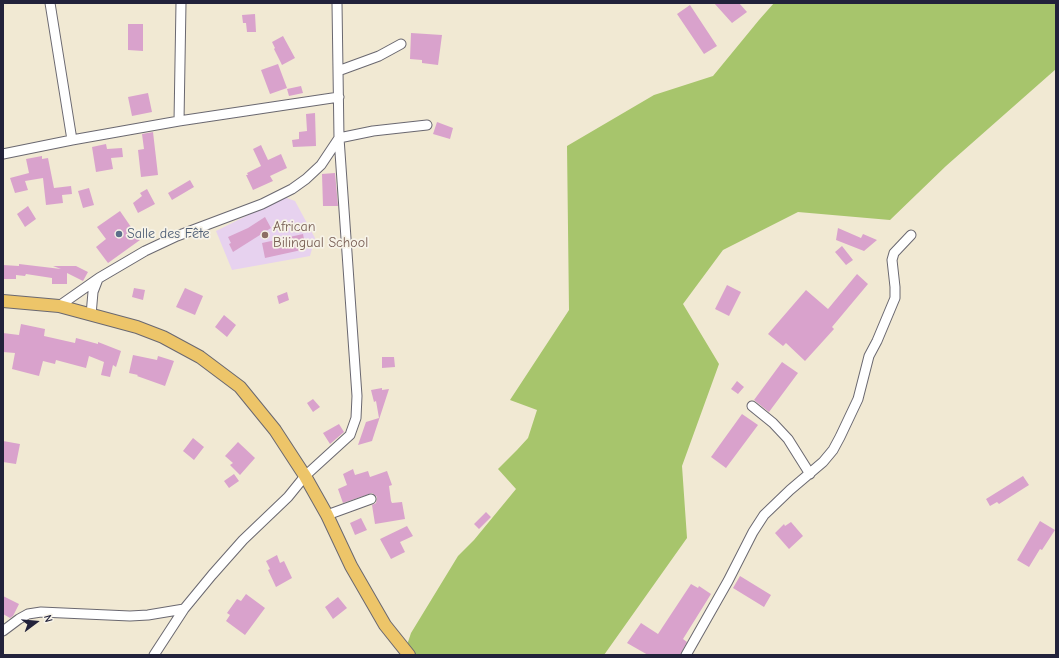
<!DOCTYPE html>
<meta charset="utf-8">
<style>
body{margin:0}
#map{position:relative;width:1059px;height:658px;overflow:hidden;background:#f1e9d3;font-family:"Comic Neue",sans-serif}
canvas{display:block}
.frame{position:absolute;inset:0;border:4px solid #22223b;pointer-events:none}
.north{position:absolute;left:16px;top:602px;width:40px;height:40px;-webkit-text-stroke:3px #f7f3e8;paint-order:stroke;rotate:74deg;font-size:11px;font-weight:700;line-height:16px;text-align:center;color:#22223b}
.north::after{content:'';display:block;margin:auto;width:14px;height:18px;background:#22223b;clip-path:polygon(50% 0,100% 100%,50% 72%,0 100%)}
</style>
<div id="map">
<canvas width="1059" height="658"></canvas>
<div class="frame"></div>
<div class="north">N</div>
</div>
<script>
const c = document.querySelector('canvas').getContext('2d');
c.lineJoin = 'round';
function fill(path, color) { c.fillStyle = color; c.fill(path, 'evenodd'); }
const poly = rows => new Path2D(rows.map(r => 'M' + r).join(''));
function strokePath(path, color, width, dash) { c.strokeStyle = color; c.lineWidth = width; c.lineCap = dash ? 'butt' : 'round'; c.setLineDash(dash || []); c.stroke(path); }
function label(font, color, halo, rows, align = 'center') {
  c.font = font + ' "Comic Neue",sans-serif'; c.lineWidth = 3.5; c.setLineDash([]); c.textBaseline = 'middle'; c.strokeStyle = halo; c.fillStyle = color; for (const [text, x, y, turn = 0] of rows) {
    c.save(); c.translate(x, y); c.rotate((+turn || 0) * Math.PI / 180); c.textAlign = isNaN(turn) ? turn : align; if (halo) c.strokeText(text, 0, 0); c.fillText(text, 0, 0); c.restore();
  }
}
const built = poly([
 [284,197,295,201,315,238,310,256,232,270,216,231]
]);
const green = poly([
 [774,3,1056,3,1056,69,946,166,890,220,798,212,723,250,683,304,719,364,682,466,687,538,604,655,400,655,406,648,411,633,458,556,474,540,516,489,498,469,517,450,528,438,537,410,510,400,569,310,567,146,654,95,713,76,759,20]
]);
const building = poly([
 [714,3,739,3,747,12,732,23],
 [690,5,717,46,704,54,677,14],
 [255,14,256,32,247,32,246,23,243,23,242,15],
 [128,24,143,24,143,51,128,50],
 [411,33,442,35,438,65,422,63,422,60,410,59],
 [283,36,295,58,282,65,274,49,275,48,272,42],
 [278,64,287,88,270,94,261,70],
 [301,86,303,93,289,96,287,89],
 [148,93,152,112,132,116,128,97],
 [315,113,316,146,293,147,292,140,299,139,299,132,307,131,306,114],
 [437,122,453,128,450,139,433,134],
 [153,132,158,175,141,177,138,150,144,149,142,134],
 [106,144,107,149,122,148,123,157,111,158,113,169,96,172,92,147],
 [261,145,268,160,281,154,287,168,270,176,273,181,253,190,246,175,248,175,247,173,261,166,253,149],
 [42,156,42,159,48,158,54,188,71,186,72,194,62,195,63,203,46,205,43,178,25,181,28,190,15,193,10,178,29,173,26,159],
 [335,173,338,206,323,206,322,174],
 [190,180,194,187,172,200,168,193],
 [89,188,94,205,83,208,78,191],
 [147,189,155,204,138,213,133,203,142,196,140,193],
 [28,206,36,219,25,227,17,214],
 [120,211,140,240,108,263,96,247,106,239,97,227],
 [265,217,271,228,233,252,229,244,231,243,228,237,248,228],
 [838,228,861,238,863,234,877,240,864,251,836,240],
 [303,234,306,249,265,258,262,243],
 [842,246,853,260,846,265,835,252],
 [19,264,61,269,53,266,76,266,88,272,83,281,67,273,67,284,52,284,52,278,26,274,25,276,16,275,16,279,3,279,3,265,19,266],
 [857,274,868,284,832,327,834,329,805,361,786,343,783,346,768,334,806,290,828,309],
 [727,285,741,292,729,316,715,309],
 [134,288,145,290,143,300,132,297],
 [185,288,203,296,195,315,176,307],
 [287,292,289,300,279,304,277,296],
 [224,315,236,325,227,337,215,327],
 [21,324,45,329,44,336,75,343,76,338,98,344,98,342,121,351,116,367,113,365,110,377,101,375,104,362,89,356,86,368,56,360,55,364,43,361,39,376,12,369,15,353,3,352,3,333,19,335],
 [133,355,157,360,158,356,174,361,165,386,137,376,138,375,129,373],
 [382,357,394,357,395,367,382,368],
 [782,362,798,373,769,412,754,400],
 [737,381,744,387,738,394,731,389],
 [382,388,382,390,389,389,372,441,358,445,366,422,379,418,376,401,374,402,371,390],
 [313,399,320,407,313,412,307,403],
 [742,414,758,425,726,468,711,457],
 [339,424,344,432,330,444,323,433],
 [193,438,204,447,194,460,183,451],
 [3,441,20,444,16,464,3,462],
 [238,442,255,458,240,475,230,465,233,463,225,456],
 [353,469,355,475,368,471,370,477,387,471,392,485,389,486,391,501,392,503,402,502,405,519,375,524,372,505,376,503,377,497,372,493,343,503,338,489,347,485,343,474],
 [234,474,239,481,229,488,224,481],
 [1023,476,1029,485,999,504,997,502,990,506,986,499],
 [486,512,491,517,479,529,474,524],
 [361,518,367,530,355,535,350,523],
 [1040,521,1055,530,1042,550,1040,549,1029,567,1017,560],
 [791,522,803,536,789,549,775,533,784,524,785,526],
 [407,526,413,536,400,542,405,552,391,559,380,539],
 [277,555,280,563,284,561,292,578,276,587,268,570,270,569,266,561],
 [740,576,771,595,764,607,733,588],
 [691,584,698,588,699,586,711,594,683,639,687,642,680,655,648,655,627,643,641,623,658,634],
 [246,594,265,608,245,635,226,621,230,615,227,613,237,599,241,601],
 [3,596,19,604,13,616,10,618,3,614],
 [338,597,347,608,333,619,325,607]
]);
const minor = poly([
 [338,71,379,56,401,44],
 [179,121,339,97],
 [72,140,179,121,181,3],
 [3,154,72,140,50,3],
 [59,306,99,278,145,251,177,236,262,204,292,189,306,179,321,165,339,138,373,131,427,125],
 [91,315,93,292,98,279],
 [752,406,773,423,788,439,810,474],
 [327,515,371,499],
 [3,631,19,619,28,614,41,612,130,616,148,615,184,609],
 [154,655,184,609,212,575,243,540,288,497,305,476,350,435,356,418,357,396,339,138,337,3],
 [686,655,728,581,753,532,764,515,790,490,823,462,833,450,840,437,858,399,869,356,877,341,895,298,895,287,892,260,894,253,911,235]
]);
const major = poly([
 [3,301,59,306,137,327,163,337,200,357,240,387,275,430,305,476,327,515,351,566,385,625,409,655]
]);
const markers = [
 [119,234,4,"#5c6f8a"],
 [265,235,4,"#8d6e63"]
];
const educationNames = [
 ["African",273,227],
 ["Bilingual School",273,243]
];
const serviceNames = [
 ["Salle des Fête",127,234]
];
fill(built, '#e7d2ef');
fill(green, '#a7c56c');
fill(building, '#d9a2cc');
strokePath(minor, '#6a6870', 11);
strokePath(major, '#6a6870', 14);
strokePath(minor, '#fff', 9);
strokePath(major, '#edc569', 12);
for (const [x, y, r, color] of markers) { const dot = new Path2D(); dot.arc(x, y, r, 0, 2 * Math.PI); c.fillStyle = color; c.fill(dot); strokePath(dot, '#f7f3e8', 1.5); }
label('14px', '#785e54', '#f7f3e8', educationNames, 'left');
label('14px', '#4e5e75', '#f7f3e8', serviceNames, 'left');
</script>
